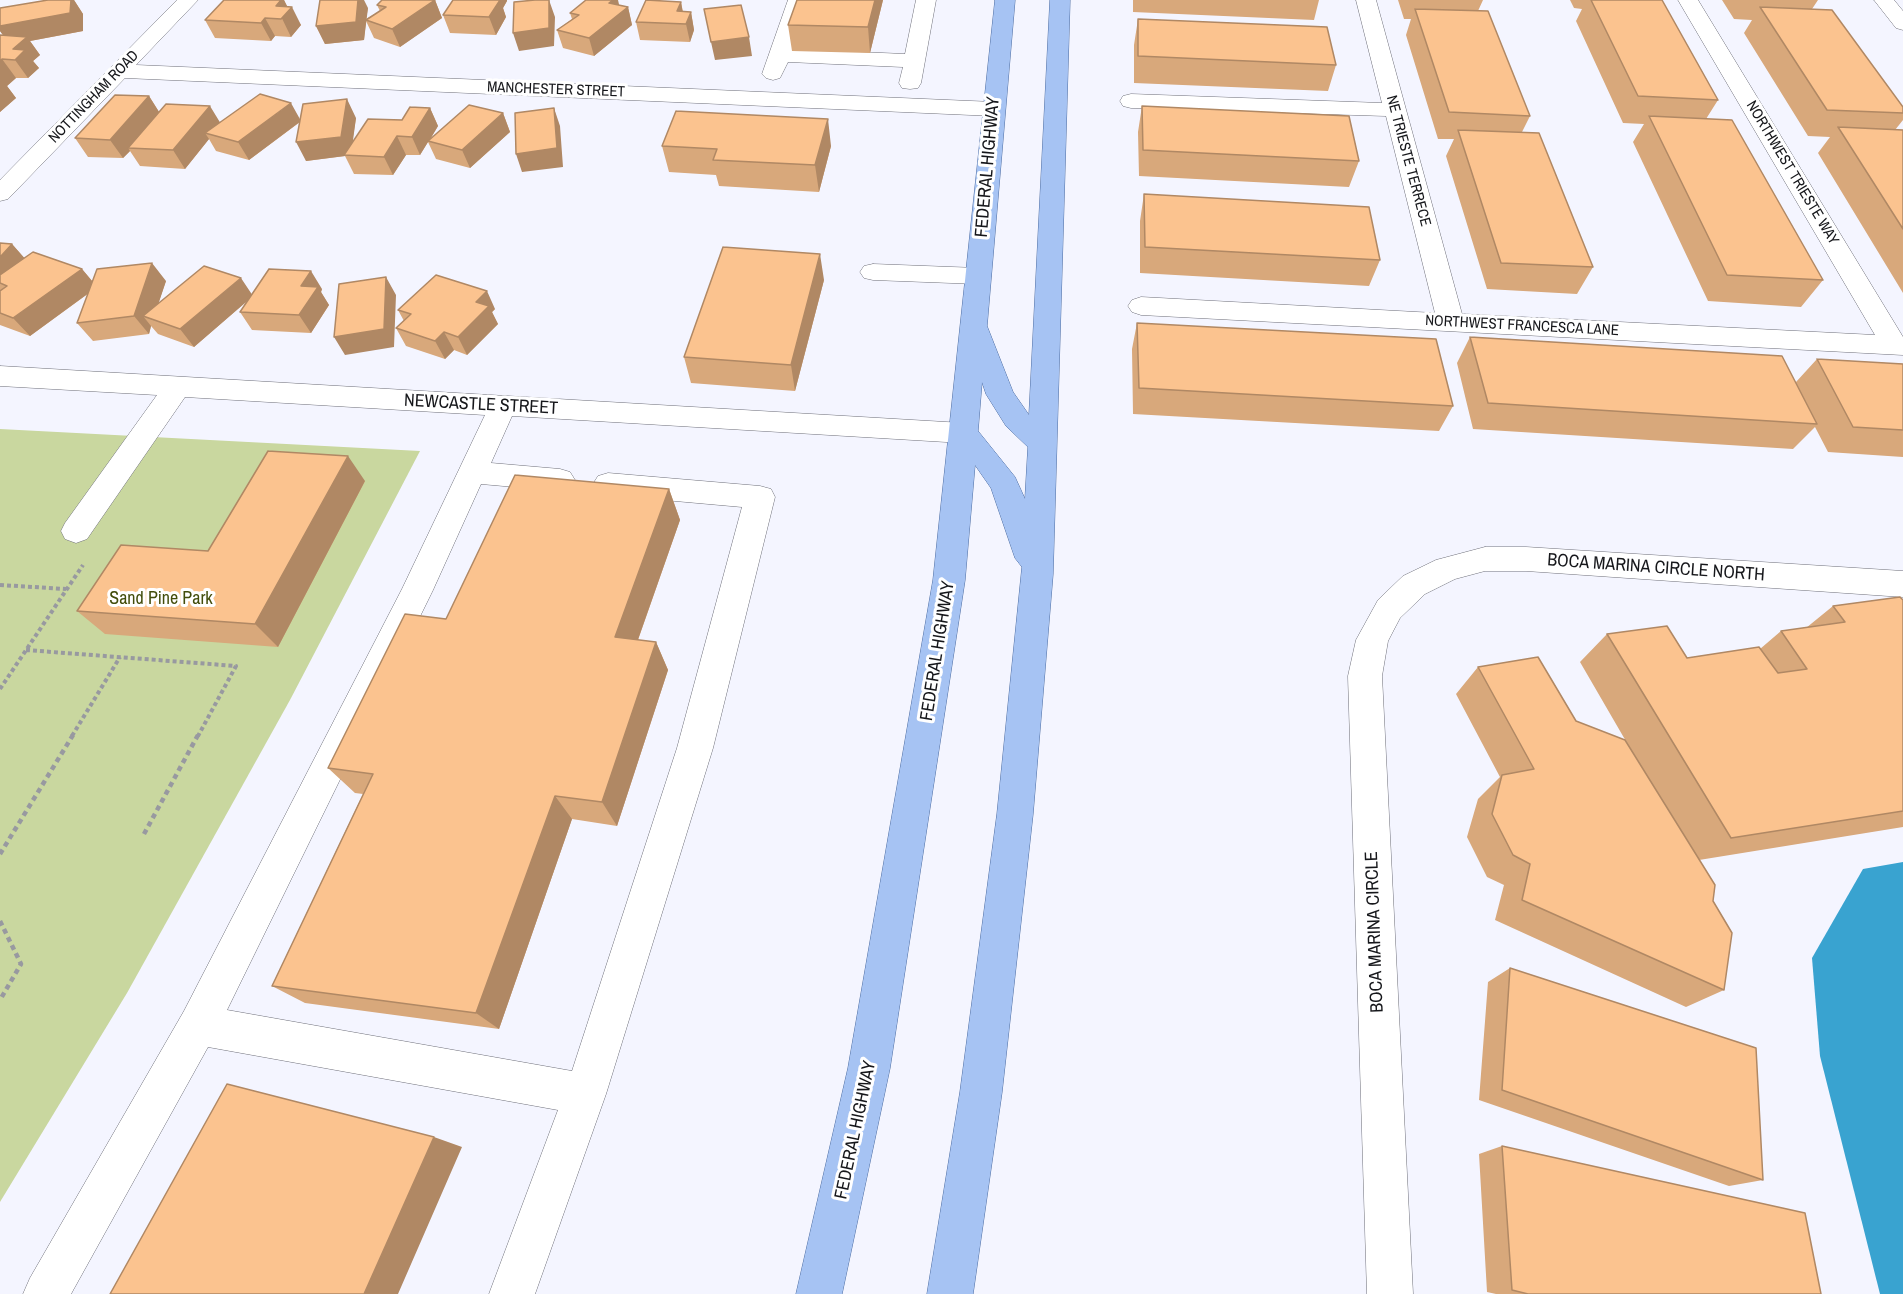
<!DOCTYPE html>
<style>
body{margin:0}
canvas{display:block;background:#f4f5ff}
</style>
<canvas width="1903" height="1294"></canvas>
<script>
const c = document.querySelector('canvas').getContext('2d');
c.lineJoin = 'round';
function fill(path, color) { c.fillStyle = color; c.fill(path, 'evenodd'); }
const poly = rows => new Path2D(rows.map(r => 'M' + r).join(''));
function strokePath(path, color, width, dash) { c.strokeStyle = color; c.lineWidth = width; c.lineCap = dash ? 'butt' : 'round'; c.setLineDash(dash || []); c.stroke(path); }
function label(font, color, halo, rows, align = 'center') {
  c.font = font + ' "Archivo Narrow",sans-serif'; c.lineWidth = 6; c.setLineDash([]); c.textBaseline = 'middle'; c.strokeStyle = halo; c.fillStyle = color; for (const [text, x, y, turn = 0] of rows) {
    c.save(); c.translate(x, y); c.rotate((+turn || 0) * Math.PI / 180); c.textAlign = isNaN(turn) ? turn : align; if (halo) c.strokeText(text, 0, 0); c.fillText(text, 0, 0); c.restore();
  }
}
const green = poly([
 [0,429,420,451,290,700,127,993,0,1202]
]);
const water = poly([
 [1903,862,1903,1294,1880,1294,1820,1056,1812,958,1863,869]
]);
const pathFar1 = poly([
 [0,585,66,589],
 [26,650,236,666,198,736],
 [0,689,83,565],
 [72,736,120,657]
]);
const path = poly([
 [144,834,198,735],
 [0,854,73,735],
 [0,921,21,964,0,1000]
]);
const minor = poly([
 [177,0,198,0,136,65,994,102,1002,104,1005,109,1002,114,994,116,125,78,8,199,0,201,0,180,177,0],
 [788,0,808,0,792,49,905,54,916,0,936,0,921,83,918,88,910,89,902,88,899,83,903,67,788,62,780,78,773,80,766,78,762,74,788,0],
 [1356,0,1376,0,1462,314,1875,335,1678,0,1698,0,1903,337,1903,355,1141,315,1132,312,1128,306,1132,300,1141,297,1435,313,1386,116,1131,108,1123,106,1120,101,1123,96,1131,94,1382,103,1356,0],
 [1874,0,1894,0,1903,11,1903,30,1896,28,1874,0],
 [873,264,978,268,987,270,991,276,987,282,978,284,873,280,864,278,860,272,864,266,873,264],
 [0,366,963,423,973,426,977,433,973,440,963,443,512,416,491,463,560,469,570,472,575,480,570,488,560,491,481,484,433,590,227,1010,572,1071,677,748,742,507,608,495,598,492,593,484,598,476,608,473,760,486,771,489,775,497,713,748,606,1094,535,1294,489,1294,558,1110,208,1047,71,1294,23,1294,30,1278,184,1011,402,589,485,415,185,397,87,539,76,543,65,539,61,531,65,523,157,395,0,386,0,366],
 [1485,547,1526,547,1903,571,1903,597,1526,571,1485,571,1455,579,1425,594,1400,618,1388,641,1382,676,1413,1294,1367,1294,1348,676,1356,640,1378,600,1403,576,1436,560,1485,547]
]);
const major = poly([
 [995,0,1015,0,987,326,1013,392,1029,415,1050,0,1070,0,1053,574,1033,814,1002,1092,973,1294,927,1294,960,1092,997,814,1022,567,1015,558,991,488,975,465,965,580,890,1068,842,1294,796,1294,848,1068,933,580,995,0],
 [982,382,986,394,1006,426,1028,447,1025,499,1015,477,978,431,982,382]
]);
const wall = poly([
 [48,0,74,0,83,14,83,31,30,41,40,55,33,61,39,68,28,78,16,78,7,86,16,98,0,112,0,35,3,35,0,31],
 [284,0,287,6,301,25,291,37,275,36,271,41,215,38,205,20],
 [435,0,442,18,400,47,374,38,366,21,364,40,325,44,316,26,368,8,366,19,380,11,377,5],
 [883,0,870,53,792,51,788,25],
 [1133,0,1319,0,1314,20,1133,12],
 [1398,0,1483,0,1478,11,1530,116,1522,132,1593,267,1577,294,1487,289,1446,156,1454,139,1438,139,1406,35,1411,19,1404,19],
 [1570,0,1662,0,1718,100,1706,119,1823,280,1801,307,1708,301,1633,142,1644,124,1623,123,1576,21,1582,9,1574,8],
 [1722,0,1818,0,1812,9,1903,107,1903,120,1895,130,1903,130,1903,293,1818,153,1830,137,1808,136,1744,33,1752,20,1734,19],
 [507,1,503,8,506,17,496,35,450,33,443,15],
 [681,2,683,12,691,12,694,30,690,42,640,40,636,22],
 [619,5,628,7,632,25,594,56,563,48,557,30,572,19,570,13],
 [1138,19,1336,65,1328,91,1134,83,1134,45],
 [149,96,159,112,220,122,356,118,352,143,430,108,438,126,431,138,503,113,510,132,470,168,436,159,428,142,420,155,406,155,393,175,354,174,345,156,306,161,300,122,249,160,216,151,209,139,185,169,140,166,130,151,123,158,88,157,75,138],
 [1142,106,1359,161,1349,187,1139,176,1138,132],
 [662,146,831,146,819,192,719,186,716,175,669,172],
 [1144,194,1380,260,1369,286,1140,273,1140,221],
 [0,243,12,244,24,258,82,269,93,282,166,281,158,304,252,294,322,289,321,292,329,305,311,333,252,330,240,312,246,302,194,347,158,334,151,326,149,334,93,341,77,323,89,293,30,336,0,325],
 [824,280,795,391,691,383,684,357],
 [495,309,492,312,498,324,467,355,454,350,445,359,406,346,396,328,404,321,398,310],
 [1137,323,1453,406,1439,431,1133,414,1132,349],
 [1470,337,1796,382,1817,359,1903,364,1903,457,1828,452,1815,427,1793,449,1473,429,1457,363],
 [365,481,278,647,105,634,77,611,208,551],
 [669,489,680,520,638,640,656,642,668,670,617,826,572,819,499,1029,305,1003,272,986,363,794,355,793,328,768,446,619],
 [1903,600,1903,827,1699,860,1713,901,1724,990,1686,1007,1495,920,1504,885,1487,877,1467,837,1478,799,1500,777,1456,694,1478,667,1576,721,1627,743,1580,662,1607,634,1687,658,1760,649,1781,631,1806,628,1833,606],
 [1510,968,1763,1180,1729,1186,1479,1100,1488,982],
 [1502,1146,1821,1294,1496,1294,1487,1292,1479,1154]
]);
const shadedWall = poly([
 [71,0,74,0,83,14,83,31,30,41,40,55,33,61,39,68,28,78,15,60,10,45,0,31,0,26],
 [281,0,284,0,289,10,292,7,301,25,291,37,276,6],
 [358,0,364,0,368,8,364,40,325,44,316,26],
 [435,0,442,18,400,47,392,29],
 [491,0,507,0,507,1,503,8,506,17,496,35,489,17],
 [549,0,555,17,554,46,519,51,513,33],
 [613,0,618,0,621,13,628,7,632,25,594,56,589,38,609,3],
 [875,0,883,0,870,53,868,27],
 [681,2,684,20,677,11],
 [691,12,694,30,690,42,686,24],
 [265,18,275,36,271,41,261,23],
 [749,37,752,56,715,60,711,42],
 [2,59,16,78,7,86,16,98,0,112,0,61],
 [149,96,161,115,128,148,130,151,123,158,110,140],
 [347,99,356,118,351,155,344,155,345,156,306,161,296,142],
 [291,103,301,121,249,160,238,142],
 [210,106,221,124,205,133,209,139,185,169,173,150],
 [430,108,438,126,429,141,428,141,428,142,420,155,412,137],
 [554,108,560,126,563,167,522,172,516,154],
 [503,113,510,132,470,168,462,150],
 [828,119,831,146,819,192,815,165],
 [397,136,406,155,393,175,384,157],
 [12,244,28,262,0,283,0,257],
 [820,254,824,280,795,391,791,365],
 [152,263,166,281,153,320,143,316,151,326,149,334,134,316],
 [82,269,97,287,30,336,13,318],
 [311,271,322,289,321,292,329,305,311,333,299,315,301,286],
 [386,277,396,295,394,347,345,355,334,337],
 [241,278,253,296,194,347,180,329],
 [487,291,495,309,492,312,498,324,467,355,458,337,476,302],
 [444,332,454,350,445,359,435,341],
 [348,456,365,481,278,647,255,624],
 [669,489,680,520,629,665,615,637],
 [656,642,668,670,617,826,602,802],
 [555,796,572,819,499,1029,476,1013],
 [434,1137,462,1147,398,1294,364,1294]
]);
const building = poly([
 [48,0,71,0,70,13,0,26,0,8,48,0],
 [224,0,281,0,276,6,292,7,281,19,265,18,261,23,205,20,224,0],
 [320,0,358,0,356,22,316,26,320,0],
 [382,0,435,0,392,29,366,20,386,7,377,5,382,0],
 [453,0,500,0,489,17,443,15,453,0],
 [535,0,549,0,549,28,513,33,514,2,535,0],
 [586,0,613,0,609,3,628,7,589,38,557,30,579,15,570,13,586,0],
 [646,0,681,2,677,11,691,12,686,24,636,22,646,0],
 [797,0,875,0,868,27,788,25,797,0],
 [1591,0,1662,0,1718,100,1638,96,1591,0],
 [741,5,749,37,711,42,704,9,741,5],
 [1760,7,1832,10,1903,107,1903,113,1827,110,1760,7],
 [1415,9,1488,11,1530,116,1449,112,1415,9],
 [1138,19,1327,27,1336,65,1138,56,1138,19],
 [0,35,27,37,13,49,25,50,15,60,2,59,0,61,0,35],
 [260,94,291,103,238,142,205,133,260,94],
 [115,95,149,96,110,140,75,138,115,95],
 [347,99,341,137,296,142,303,104,347,99],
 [166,104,210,106,173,150,128,148,166,104],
 [469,105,503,113,462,150,428,141,469,105],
 [1142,106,1349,116,1359,161,1143,150,1142,106],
 [410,107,430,108,412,137,397,136,384,157,344,155,368,119,402,120,410,107],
 [554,108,557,148,516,154,515,113,554,108],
 [676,111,828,119,815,165,713,160,717,149,662,146,676,111],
 [1649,116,1732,120,1823,280,1727,275,1649,116],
 [1838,127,1903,130,1903,229,1838,127],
 [1458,130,1539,133,1593,267,1501,263,1458,130],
 [1144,194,1369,207,1380,260,1145,247,1144,194],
 [0,243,12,244,0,257,0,243],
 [723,247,820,254,791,365,684,357,723,247],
 [33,252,82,269,13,318,0,313,0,291,7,286,0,283,0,275,33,252],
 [152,263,134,316,77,323,97,269,152,263],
 [204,266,241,278,180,329,143,316,204,266],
 [269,269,311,271,301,286,318,287,299,315,240,312,269,269],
 [436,275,487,291,476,302,489,306,458,337,444,332,435,341,396,328,411,314,398,310,436,275],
 [386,277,384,329,334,337,339,284,386,277],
 [1137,323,1436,339,1453,406,1139,388,1137,323],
 [1470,337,1782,356,1817,424,1488,403,1470,337],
 [1817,359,1903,364,1903,430,1853,427,1817,359],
 [268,451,348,456,255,624,77,611,121,545,208,551,268,451],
 [515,475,669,489,615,637,656,642,602,802,555,796,476,1013,272,986,373,774,328,768,405,614,446,619,515,475],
 [1900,597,1903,600,1903,811,1731,838,1607,634,1667,626,1687,658,1759,647,1778,673,1807,669,1781,631,1845,622,1833,606,1900,597],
 [1538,657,1576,721,1625,740,1715,885,1713,901,1732,933,1724,990,1522,900,1530,864,1513,855,1492,814,1502,775,1534,769,1478,667,1538,657],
 [1510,968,1756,1048,1763,1180,1502,1090,1510,968],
 [227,1084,434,1137,364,1294,110,1294,227,1084],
 [1502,1146,1805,1213,1821,1294,1528,1294,1512,1290,1502,1146]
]);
const farStreetnames = [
 ["MANCHESTER STREET",556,90,2],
 ["NOTTINGHAM ROAD",94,97,-46],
 ["NE TRIESTE TERRECE",1408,161,75],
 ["NORTHWEST TRIESTE WAY",1792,173,59],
 ["NORTHWEST FRANCESCA LANE",1522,326,3]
];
const streetNames = [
 ["FEDERAL HIGHWAY",988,167,-85],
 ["NEWCASTLE STREET",481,405,3],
 ["BOCA MARINA CIRCLE NORTH",1656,568,4],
 ["FEDERAL HIGHWAY",938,651,-81],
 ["BOCA MARINA CIRCLE",1375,932,-92],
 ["FEDERAL HIGHWAY",856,1130,-78]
];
const parkNames = [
 ["Sand Pine Park",161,599]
];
fill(green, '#c9d79f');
fill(water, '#39a3d0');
strokePath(minor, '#6f707a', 1);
strokePath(major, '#4d6da2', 1);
strokePath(pathFar1, '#9899a0', 4, [4, 3]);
strokePath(path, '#9899a0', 4.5, [5, 4]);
fill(minor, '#fff');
fill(major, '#a6c3f3');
fill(wall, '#d8a87b');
fill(shadedWall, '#b08864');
fill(building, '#fbc38f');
strokePath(building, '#b08864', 1.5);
label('15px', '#16171b', '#fff', farStreetnames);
label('18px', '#16171b', '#fff', streetNames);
label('18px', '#424d0b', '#fff', parkNames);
</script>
